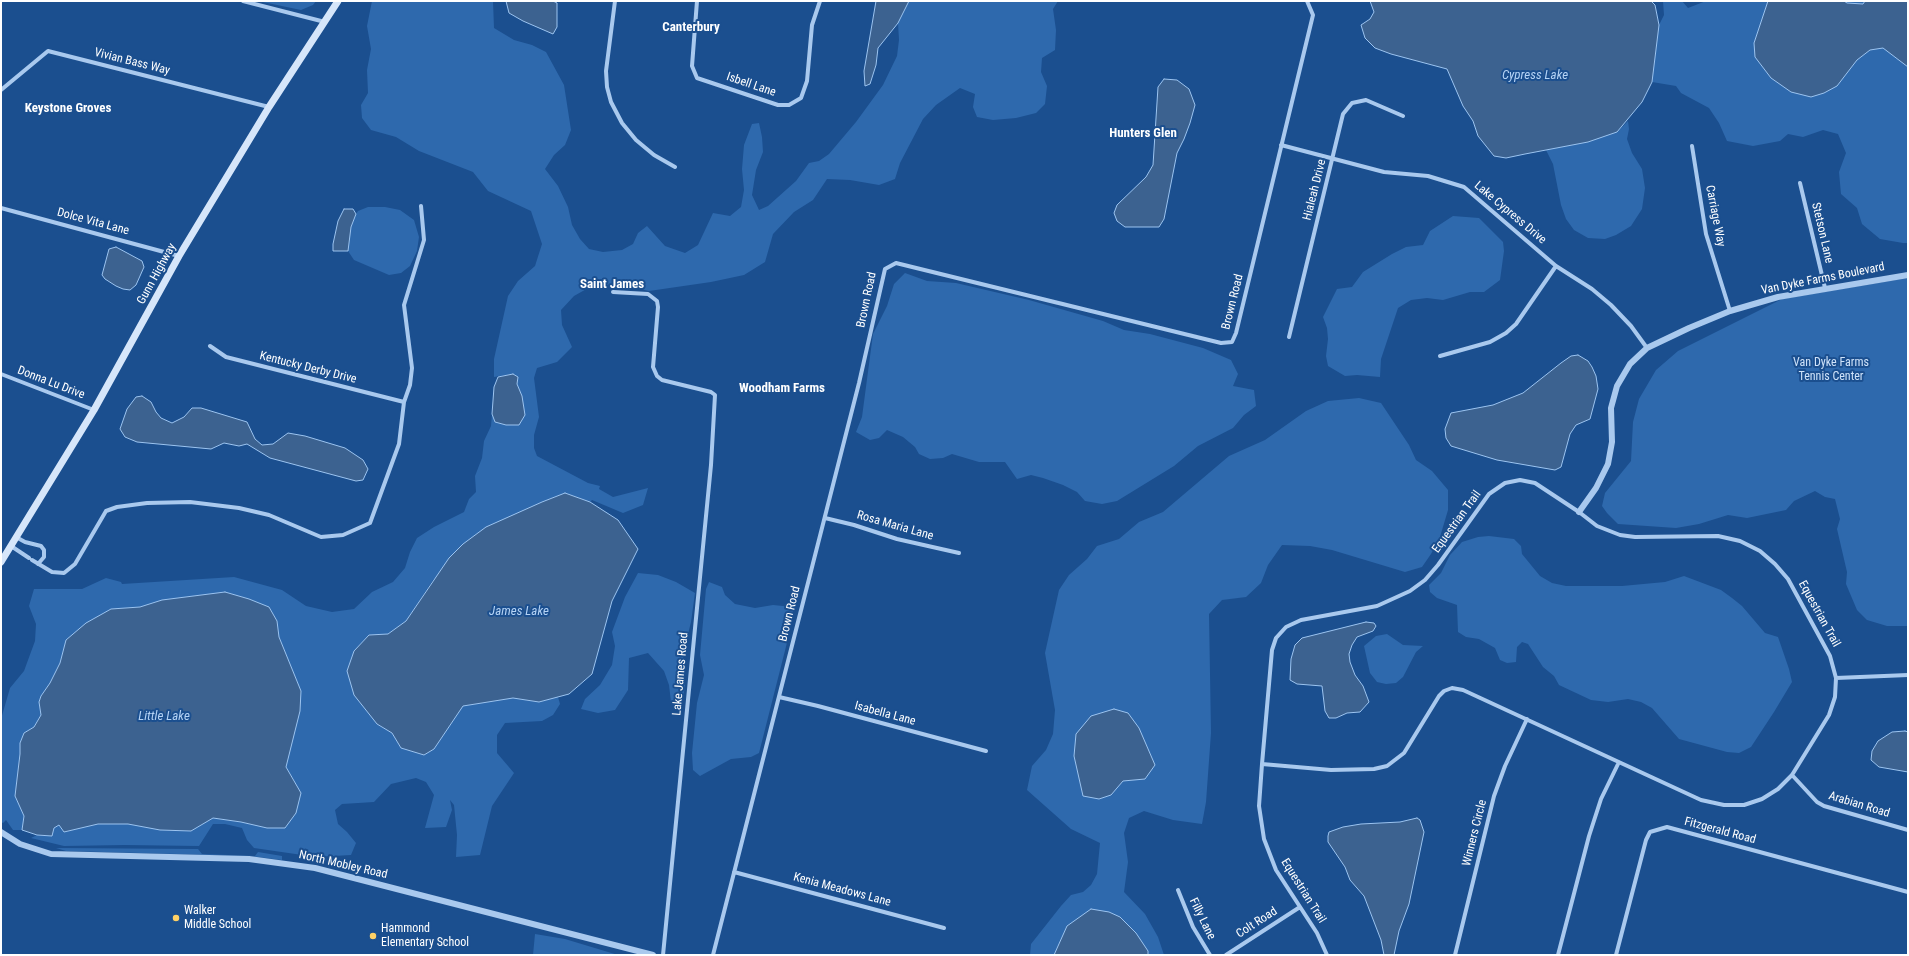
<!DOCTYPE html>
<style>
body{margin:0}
#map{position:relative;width:1909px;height:956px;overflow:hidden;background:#1b4f8f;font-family:"Roboto Condensed",sans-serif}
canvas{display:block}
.frame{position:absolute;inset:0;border:2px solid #fff;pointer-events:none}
</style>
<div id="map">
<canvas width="1909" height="956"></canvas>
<div class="frame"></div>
</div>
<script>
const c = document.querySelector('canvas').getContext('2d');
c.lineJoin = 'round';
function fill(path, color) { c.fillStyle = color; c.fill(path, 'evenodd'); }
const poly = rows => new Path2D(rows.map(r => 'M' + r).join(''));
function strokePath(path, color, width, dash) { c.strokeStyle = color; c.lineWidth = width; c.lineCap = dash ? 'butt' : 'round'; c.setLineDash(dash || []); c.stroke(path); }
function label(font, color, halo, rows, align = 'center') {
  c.font = font + ' "Roboto Condensed",sans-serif'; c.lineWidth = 4; c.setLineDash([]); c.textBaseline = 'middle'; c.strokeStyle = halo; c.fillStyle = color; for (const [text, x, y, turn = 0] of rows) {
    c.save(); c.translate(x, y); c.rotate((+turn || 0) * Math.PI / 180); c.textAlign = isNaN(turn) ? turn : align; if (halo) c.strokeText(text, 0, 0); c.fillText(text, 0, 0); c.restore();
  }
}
const green = poly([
 [258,1,316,1,313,5,301,10],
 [372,1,493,1,494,28,514,40,532,45,546,52,564,85,571,130,565,145,554,155,545,169,558,186,568,207,572,225,580,239,589,249,603,252,622,250,633,244,638,233,647,226,665,246,685,253,698,245,713,213,730,216,741,207,744,190,742,169,744,145,752,124,759,123,762,137,763,152,756,170,752,195,759,210,768,206,796,181,809,163,819,161,829,154,856,122,883,85,897,56,899,40,898,23,909,1,1058,1,1053,9,1056,30,1055,50,1042,58,1041,72,1047,86,1045,104,1036,113,1016,118,993,120,977,117,973,107,975,94,960,88,936,105,923,119,900,163,895,179,879,185,850,180,827,179,813,200,794,212,773,234,765,262,744,275,711,282,649,291,622,285,590,287,574,296,561,310,562,325,572,347,557,362,537,368,534,378,539,417,534,435,534,448,537,456,588,483,600,486,599,489,613,497,648,488,643,505,623,513,592,500,590,502,565,493,542,502,515,515,433,580,406,621,388,634,369,635,354,651,347,671,377,724,392,733,401,748,424,755,434,749,463,706,513,698,539,702,558,697,560,704,553,715,542,721,505,723,497,735,497,753,514,773,492,806,480,855,456,857,457,835,454,805,450,800,452,810,446,827,425,828,434,795,426,782,416,778,391,784,374,802,342,804,335,810,338,824,347,832,356,843,351,855,316,857,254,848,247,840,242,828,225,824,213,824,199,846,125,845,64,846,31,838,37,835,52,836,54,828,59,825,64,832,98,824,128,824,160,830,191,831,213,818,241,822,267,828,295,782,286,767,301,691,279,637,277,621,269,607,249,599,225,592,162,600,140,607,111,609,66,640,60,663,50,683,41,696,39,702,41,714,34,727,24,733,20,743,20,754,15,796,24,816,22,830,13,830,6,820,3,823,1,822,1,719,10,688,24,671,35,641,36,624,29,606,34,589,82,589,106,578,121,582,122,584,234,577,282,590,306,606,332,612,354,609,372,592,393,582,405,568,410,552,417,538,434,527,464,512,469,499,476,492,475,476,482,458,484,441,491,426,492,414,495,422,522,396,513,374,494,377,494,359,508,296,518,281,535,266,542,244,531,211,488,191,473,172,419,151,396,137,371,130,362,118,361,105,368,93,367,70,371,49,367,26],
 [1663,1,1682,1,1688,8,1706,1,1908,1,1908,243,1903,243,1880,239,1862,224,1857,208,1841,194,1839,172,1846,153,1838,134,1823,130,1803,137,1788,134,1780,141,1753,146,1727,141,1719,123,1709,108,1681,93,1676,86,1652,82,1659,25,1664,15],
 [1628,121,1629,129,1627,139,1632,153,1642,169,1645,188,1642,209,1631,226,1616,235,1605,239,1588,238,1574,230,1566,219,1561,205,1553,164,1546,150,1588,142,1617,132],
 [368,207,385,207,400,210,414,220,419,237,417,251,410,266,401,273,389,275,354,260,348,251,351,227,356,214,358,211],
 [1453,216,1479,218,1503,242,1504,251,1500,280,1484,292,1470,292,1443,300,1427,298,1411,300,1398,308,1381,359,1380,377,1357,375,1345,376,1328,366,1326,356,1328,339,1327,328,1323,317,1337,289,1352,287,1363,272,1392,254,1406,247,1423,245,1430,231],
 [905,273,927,281,956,283,1029,300,1103,321,1124,330,1150,334,1203,348,1231,360,1238,374,1233,386,1254,390,1256,406,1244,415,1233,428,1198,446,1174,466,1117,501,1102,504,1085,501,1077,492,1063,485,1043,478,1031,475,1017,479,1005,462,979,462,952,454,943,458,930,459,919,454,915,447,903,437,887,430,879,438,870,440,856,432,862,417,873,334,887,306,894,284],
 [1908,278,1908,626,1887,626,1867,620,1857,610,1846,584,1847,572,1837,529,1840,519,1835,499,1825,497,1815,491,1794,501,1786,510,1747,518,1728,515,1699,524,1676,528,1618,524,1607,513,1602,506,1605,493,1631,461,1633,422,1639,399,1656,370,1678,351,1782,299],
 [1359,398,1381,403,1409,445,1416,460,1432,471,1448,490,1448,510,1440,537,1431,554,1422,567,1405,572,1332,550,1310,546,1282,545,1268,565,1261,583,1246,597,1222,600,1209,614,1211,733,1206,802,1202,824,1173,820,1144,811,1129,818,1124,833,1128,862,1124,892,1145,914,1158,937,1164,955,1030,955,1031,944,1061,906,1071,895,1083,892,1091,885,1097,874,1100,843,1071,829,1027,790,1032,766,1046,750,1053,734,1055,710,1045,653,1059,590,1069,575,1087,559,1097,546,1119,539,1139,522,1163,512,1229,456,1265,440,1306,411,1328,401],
 [1489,536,1514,539,1521,546,1522,554,1540,576,1552,583,1566,586,1622,586,1665,582,1684,576,1721,590,1732,598,1742,606,1765,633,1778,637,1789,669,1792,682,1774,712,1751,747,1739,753,1727,752,1679,739,1652,708,1641,702,1628,699,1608,702,1591,700,1559,685,1554,676,1543,667,1528,644,1522,642,1517,647,1516,662,1507,663,1500,660,1495,648,1479,639,1466,637,1458,632,1457,605,1437,598,1430,592,1429,585,1441,573,1450,555,1462,542,1478,537],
 [638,573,658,575,676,582,695,593,691,622,683,654,685,687,682,701,671,702,669,685,664,671,648,653,629,658,628,690,615,710,598,713,581,709,585,699,600,685,612,665,615,646,612,632,625,597],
 [709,582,722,587,725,595,735,604,755,608,773,605,793,607,793,619,759,753,751,757,731,759,700,776,693,770,692,753,697,703,704,675,700,655,706,589],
 [1387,634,1403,645,1423,646,1416,652,1403,677,1396,683,1386,684,1377,682,1370,673,1364,646,1376,636],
 [56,848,198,849,202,854,255,856,258,852,282,856,282,860,250,856,66,851],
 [535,934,565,939,618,955,533,955]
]);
const water = poly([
 [506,1,553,1,557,3,557,27,553,34,523,21,509,13,506,1],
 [876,1,909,1,898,23,878,48,876,65,870,84,865,86,864,71,876,1],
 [1370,1,1651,1,1655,5,1659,25,1652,82,1642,102,1617,132,1588,142,1525,154,1506,158,1494,156,1478,136,1473,121,1463,106,1447,69,1391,54,1375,48,1365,38,1361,25,1370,19,1374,12,1370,1],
 [1768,1,1844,1,1847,3,1863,4,1865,1,1908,1,1908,67,1883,48,1870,50,1857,60,1837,86,1824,93,1811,97,1791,92,1771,78,1755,57,1754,43,1768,1],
 [1164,79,1177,80,1189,89,1195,105,1190,123,1184,139,1177,153,1164,219,1159,227,1125,227,1117,221,1114,213,1117,205,1146,177,1153,165,1158,87,1164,79],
 [344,209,353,209,356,214,351,227,348,251,333,251,333,244,338,221,344,209],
 [116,247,142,261,144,267,136,285,130,290,123,289,116,286,105,279,102,275,109,249,116,247],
 [1578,355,1588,361,1592,367,1596,376,1598,389,1590,419,1576,425,1570,434,1561,467,1555,470,1497,460,1451,446,1446,438,1445,429,1451,413,1493,405,1523,393,1561,363,1571,356,1578,355],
 [513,374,518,377,517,384,522,396,525,415,519,425,506,425,495,422,492,414,494,387,498,377,513,374],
 [142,396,151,402,156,412,161,418,172,423,184,417,192,408,201,408,247,422,255,439,262,445,273,444,288,433,305,436,345,448,363,460,368,469,363,480,356,481,270,458,247,444,239,446,224,443,211,449,137,442,125,437,120,429,127,409,136,397,142,396],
 [565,493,590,502,618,520,638,549,612,601,592,674,569,694,539,702,513,698,463,706,434,749,424,755,401,748,392,733,377,724,354,695,347,671,354,651,369,635,388,634,406,621,449,558,463,544,486,527,542,502,565,493],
 [225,592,249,599,269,607,277,621,279,637,301,691,300,711,286,767,301,793,296,813,285,828,267,828,241,822,213,818,191,831,160,830,128,824,98,824,64,832,59,825,54,828,52,836,37,835,22,830,24,816,15,796,20,754,20,743,24,733,34,727,41,715,39,702,41,696,50,683,60,663,66,640,86,623,111,609,140,607,162,600,225,592],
 [1366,622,1374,623,1376,626,1373,631,1357,637,1352,645,1349,654,1350,662,1355,675,1363,686,1369,702,1360,712,1347,713,1336,718,1329,718,1325,711,1322,686,1297,684,1290,680,1291,659,1295,645,1302,638,1366,622],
 [1114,709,1128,713,1139,728,1155,765,1145,779,1123,781,1111,795,1099,799,1083,796,1074,756,1076,734,1091,716,1114,709],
 [1905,731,1908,732,1908,772,1879,767,1871,760,1872,751,1878,741,1892,732,1905,731],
 [1417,818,1420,820,1424,832,1409,904,1399,931,1394,955,1384,955,1381,940,1364,896,1350,880,1345,867,1328,842,1328,836,1329,832,1343,827,1361,824,1400,822,1417,818],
 [1091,909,1109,912,1120,917,1136,933,1148,951,1148,955,1054,955,1067,926,1091,909]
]);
const minor = poly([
 [243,1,325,22],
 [615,1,606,71,607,87,611,102,622,123,636,140,654,155,675,167],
 [697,1,692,66,697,78,778,105,789,105,801,98,807,81,812,25,820,1],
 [1,90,48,51,269,107],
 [1281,145,1384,172,1428,176,1464,187,1556,266,1592,289,1611,305,1631,326,1647,348],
 [1692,146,1706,234,1730,311],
 [1800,183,1825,288],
 [1,208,179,256],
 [613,292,648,294,657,301,658,307,653,367,657,376,662,380,711,392,715,395,711,465,663,955],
 [1289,337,1343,114,1352,103,1366,100,1403,116],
 [210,346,226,357,404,402],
 [1440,356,1490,342,1506,333,1516,324,1556,266],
 [1,374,94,410],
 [825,518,854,525,897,539,959,553],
 [16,537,25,542,41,546,44,550,44,557,38,564],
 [11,546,29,558],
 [32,560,52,572,64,573,75,564,106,511,117,507,147,503,190,502,239,508,269,515,321,537,343,535,370,523,399,444,404,402,410,385,412,368,404,305,424,240,421,206],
 [1836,678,1908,675],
 [779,697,818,706,986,751],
 [1262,764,1331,770,1374,769,1387,766,1404,753,1439,696,1444,691,1452,688,1463,690,1701,800,1724,805,1744,805,1762,799,1778,789,1792,775,1829,715,1835,697,1836,678,1830,656,1788,579,1775,564,1760,551,1740,541,1718,536,1635,537,1620,535,1597,526,1579,512,1535,483,1520,480,1505,483,1489,494,1438,565,1425,580,1410,591,1377,606,1301,620,1286,627,1276,638,1272,650,1262,764,1259,806,1264,839,1276,870,1317,933,1327,955],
 [1792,775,1817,802,1824,806,1908,830],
 [734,872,944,928],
 [1178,890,1193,927,1210,955],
 [713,955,859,383,885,269,896,263,1221,343,1232,342,1236,333,1313,15,1307,1],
 [1226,955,1300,907],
 [1455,955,1494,796,1505,766,1527,719],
 [1558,955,1589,836,1601,799,1619,762],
 [1616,955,1646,840,1650,832,1667,827,1908,892]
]);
const tertiary = poly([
 [1579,512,1596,488,1608,464,1612,442,1611,408,1617,386,1630,364,1647,348,1689,328,1730,311,1778,297,1908,275],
 [1,832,20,844,51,854,249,859,315,868,653,955]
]);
const secondary = poly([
 [1,562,94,410,179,256,269,107,338,1]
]);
const markers = [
 [176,918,4,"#ffd166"],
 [373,936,4,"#ffd166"]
];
const streetNames = [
 ["Vivian Bass Way",132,62,14],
 ["Isbell Lane",751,85,19],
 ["Hialeah Drive",1315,190,-76],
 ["Lake Cypress Drive",1510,213,40],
 ["Carriage Way",1715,216,79],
 ["Dolce Vita Lane",93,222,15],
 ["Stetson Lane",1822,233,77],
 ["Gunn Highway",157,274,-61],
 ["Van Dyke Farms Boulevard",1823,279,-11],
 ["Brown Road",867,300,-78],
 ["Brown Road",1233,302,-76],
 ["Kentucky Derby Drive",308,368,14],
 ["Donna Lu Drive",51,383,21],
 ["Equestrian Trail",1457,522,-54],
 ["Rosa Maria Lane",895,526,16],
 ["Brown Road",790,614,-76],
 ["Equestrian Trail",1819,614,61],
 ["Lake James Road",681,674,-85],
 ["Isabella Lane",885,714,15],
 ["Arabian Road",1859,805,17],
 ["Fitzgerald Road",1720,831,15],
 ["Winners Circle",1475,833,-76],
 ["North Mobley Road",343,865,13],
 ["Kenia Meadows Lane",842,890,15],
 ["Equestrian Trail",1303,891,58],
 ["Filly Lane",1202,919,64],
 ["Colt Road",1257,923,-33]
];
const parkNames = [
 ["Van Dyke Farms",1831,363],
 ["Tennis Center",1831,377]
];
const poiNames = [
 ["Walker",184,911],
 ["Middle School",184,925],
 ["Hammond",381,929],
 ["Elementary School",381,943]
];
const neighbourhoodNames = [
 ["Canterbury",691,28],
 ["Keystone Groves",68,109],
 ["Hunters Glen",1143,134],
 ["Saint James",612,285],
 ["Woodham Farms",782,389]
];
const waterNames = [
 ["Cypress Lake",1535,76],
 ["James Lake",519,612],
 ["Little Lake",164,717]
];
fill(green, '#2e69ad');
fill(water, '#3c6290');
strokePath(water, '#9cc4f0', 1);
strokePath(minor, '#a9c9ee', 4);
strokePath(tertiary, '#a9c9ee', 6);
strokePath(secondary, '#d6e6fa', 7);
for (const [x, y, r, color] of markers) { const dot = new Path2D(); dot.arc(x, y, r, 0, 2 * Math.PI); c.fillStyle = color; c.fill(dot); strokePath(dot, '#1b4f8f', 1.5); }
label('12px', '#fff', '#1b4f8f', streetNames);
label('12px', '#cfe3fa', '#1b4f8f', parkNames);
label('12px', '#fff', '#1b4f8f', poiNames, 'left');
label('bold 13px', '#fff', '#1b4f8f', neighbourhoodNames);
label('italic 13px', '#b5d3f5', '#1b4f8f', waterNames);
</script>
